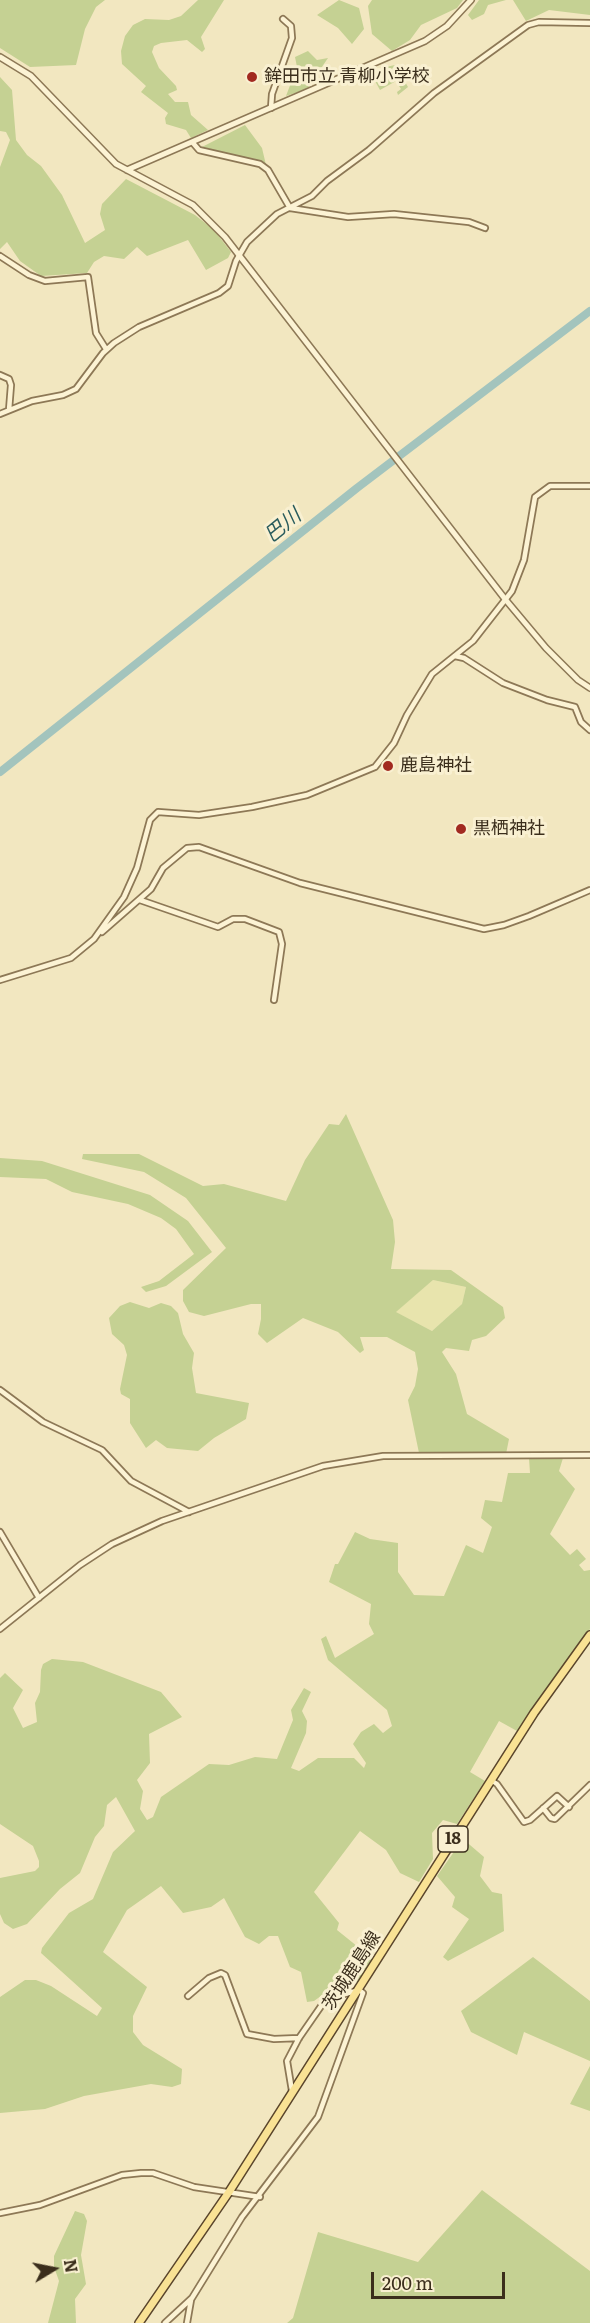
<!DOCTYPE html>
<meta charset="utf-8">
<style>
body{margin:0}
#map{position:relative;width:590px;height:2323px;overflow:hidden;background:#f2e7c0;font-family:Literata,serif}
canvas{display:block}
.north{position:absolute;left:24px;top:2239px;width:60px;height:60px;-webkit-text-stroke:4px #f9f0d1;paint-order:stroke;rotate:80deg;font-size:16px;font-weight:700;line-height:24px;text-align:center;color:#3b2e1c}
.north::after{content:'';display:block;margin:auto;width:21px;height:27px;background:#3b2e1c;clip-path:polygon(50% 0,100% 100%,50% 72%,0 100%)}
.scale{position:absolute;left:371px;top:2272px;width:134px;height:27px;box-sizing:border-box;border:3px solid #3b2e1c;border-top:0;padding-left:8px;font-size:18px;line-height:21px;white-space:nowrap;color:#3b2e1c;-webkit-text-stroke:4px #f9f0d1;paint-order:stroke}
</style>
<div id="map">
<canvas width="590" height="2323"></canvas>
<div class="north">N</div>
<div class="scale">200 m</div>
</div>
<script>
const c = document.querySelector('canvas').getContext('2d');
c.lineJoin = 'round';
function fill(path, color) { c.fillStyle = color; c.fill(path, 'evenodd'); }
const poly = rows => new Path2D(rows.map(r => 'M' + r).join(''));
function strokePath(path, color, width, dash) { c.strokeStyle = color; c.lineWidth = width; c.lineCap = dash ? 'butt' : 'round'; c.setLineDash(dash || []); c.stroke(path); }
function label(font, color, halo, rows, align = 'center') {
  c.font = font + ' Literata,"Noto Sans JP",serif'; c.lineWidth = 6; c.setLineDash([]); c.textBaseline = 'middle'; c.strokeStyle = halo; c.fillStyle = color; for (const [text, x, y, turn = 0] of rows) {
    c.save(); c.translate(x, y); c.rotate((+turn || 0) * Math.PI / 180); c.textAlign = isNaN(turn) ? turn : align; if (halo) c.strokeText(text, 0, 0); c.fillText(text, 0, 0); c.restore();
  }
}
const farmland = poly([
 [433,1280,466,1287,462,1304,432,1331,395,1312]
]);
const green = poly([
 [0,0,105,0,96,7,85,29,76,65,30,67,0,48],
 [198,0,224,0,201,37,205,49,202,52,187,40,161,43,154,46,152,52,159,68,176,86,177,90,168,94,175,102,188,102,191,115,208,130,191,138,186,130,166,124,165,118,168,113,141,92,146,86,122,64,121,51,125,36,133,25,145,19,169,20,181,16],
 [339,0,359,8,364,29,352,44,338,28,317,15],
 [372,0,463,0,457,8,421,25,410,40,392,51,372,34,368,6],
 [479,0,506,0,488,5,484,14,472,20,468,15],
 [513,0,590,0,590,15,549,10,526,21],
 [308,51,317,60,328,58,307,89,286,96,297,67,295,57],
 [395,65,408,87,398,95,397,92,401,89,396,81,380,90,375,81,376,74,386,67],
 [0,77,12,90,16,140,27,155,41,166,62,195,85,243,105,230,100,214,102,204,126,179,195,215,214,230,231,252,228,258,206,270,188,240,147,256,137,247,124,259,104,256,94,262,87,273,41,276,20,261,7,242,0,249,0,167,10,140,6,132,0,131],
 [245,125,262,148,266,165,255,159,206,151,202,147],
 [346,1114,393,1220,395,1242,391,1269,451,1270,503,1307,505,1318,486,1336,472,1340,469,1351,446,1348,442,1352,456,1374,467,1414,509,1439,506,1454,419,1453,408,1400,415,1386,418,1369,415,1352,387,1337,360,1337,364,1350,360,1353,338,1332,303,1318,267,1343,258,1334,261,1319,261,1304,251,1304,204,1316,189,1312,183,1301,183,1290,226,1248,186,1198,144,1172,82,1159,83,1154,139,1154,203,1186,224,1184,286,1201,305,1160,329,1124,339,1125],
 [433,1280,466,1287,462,1304,432,1331,396,1312],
 [0,1158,42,1161,150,1195,188,1221,212,1252,166,1286,146,1292,141,1287,159,1281,194,1254,176,1229,161,1218,128,1204,72,1192,46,1179,0,1177],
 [130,1302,149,1308,161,1303,171,1306,178,1313,183,1334,194,1353,192,1368,196,1393,249,1403,246,1419,214,1438,198,1451,167,1448,156,1440,146,1448,130,1423,130,1399,121,1394,120,1389,127,1355,124,1345,112,1334,109,1318,120,1306],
 [529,1458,563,1458,559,1471,575,1489,550,1534,570,1555,577,1549,586,1559,579,1565,584,1571,590,1570,590,1629,517,1731,499,1721,470,1772,485,1781,457,1824,443,1820,432,1833,433,1859,419,1882,400,1873,386,1850,360,1831,314,1892,339,1923,337,1930,373,1959,358,1983,343,1980,314,2001,307,2002,301,1972,290,1967,278,1936,269,1936,259,1944,245,1937,224,1898,211,1907,183,1913,161,1886,127,1910,103,1952,147,1987,133,2016,133,2032,143,2045,182,2069,181,2084,172,2087,151,2084,84,2096,45,2109,0,2113,0,1997,25,1980,36,1980,51,1986,97,2016,102,2008,41,1953,42,1948,69,1913,93,1899,113,1852,135,1831,116,1797,107,1805,104,1826,95,1837,80,1873,60,1889,27,1924,13,1929,4,1923,0,1914,0,1878,35,1871,39,1867,39,1861,33,1846,0,1824,0,1678,5,1673,23,1690,13,1708,23,1728,37,1722,35,1703,40,1692,41,1670,43,1664,52,1659,83,1662,161,1692,182,1717,149,1734,150,1763,137,1780,143,1791,140,1809,147,1820,153,1817,161,1797,209,1764,229,1765,255,1757,277,1759,293,1720,291,1710,304,1688,311,1692,302,1711,307,1721,306,1733,291,1768,299,1771,318,1758,354,1758,364,1768,366,1763,353,1744,361,1732,374,1724,383,1733,392,1726,387,1710,328,1660,321,1639,326,1636,335,1658,374,1634,369,1624,371,1604,329,1582,335,1564,338,1564,355,1532,370,1539,398,1543,398,1572,414,1595,444,1596,466,1545,483,1553,492,1527,481,1518,485,1500,502,1502,508,1473,530,1473],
 [463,1839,484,1857,480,1876,492,1892,502,1894,504,1931,448,1961,443,1957,469,1919,452,1907,455,1897,437,1876],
 [533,1957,590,2001,590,2061,524,2032,517,2055,471,2032,461,2011],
 [590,2066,590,2111,570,2104],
 [482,2190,590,2271,590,2323,287,2323,293,2318,318,2232,418,2262],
 [75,2211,84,2214,87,2221,81,2255,86,2284,75,2299,76,2323,48,2323,59,2281,54,2267,54,2256]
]);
const river = poly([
 [0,772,357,488,590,311]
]);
const minor = poly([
 [271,108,272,94,292,38,291,26,283,19],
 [193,143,199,150,260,164,268,170,290,208],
 [290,208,348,217,394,214,469,222,485,228],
 [0,256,29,275,45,281,88,277,96,333,106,349],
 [0,375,9,379,11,385,9,410],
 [0,414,32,401,63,395,76,389,103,353,114,343,139,327,219,293,228,286,236,261,247,242,277,214,312,196,327,181,369,150,434,93,528,25,539,22,590,23],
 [455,656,464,658,503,683,547,700,575,707,581,722,590,730],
 [140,900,218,927,233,919,245,919,279,932,282,944,274,1000],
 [102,932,151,889,163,868,187,848,199,847,300,883,484,929,504,925,529,916,590,890],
 [0,980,71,958,94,939,124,897,137,868,150,820,158,812,199,815,252,807,307,795,375,767,394,743,407,715,432,674,473,641,512,591,524,560,535,497,550,486,590,486],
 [0,1390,43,1422,102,1450,131,1481,189,1512],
 [0,1532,39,1598],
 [0,1629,80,1565,112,1544,162,1521,323,1466,383,1456,590,1455],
 [491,1780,497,1784,524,1822,530,1820,557,1796,569,1807],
 [543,1808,551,1818,555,1819,590,1785],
 [188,1996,209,1978,221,1973,225,1975,247,2034,274,2039,299,2038],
 [292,2091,287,2061,299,2038,326,1999,356,1991],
 [0,2213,40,2205,122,2175,141,2173,153,2173,194,2187,260,2197],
 [165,2323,192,2298,242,2217,318,2117,363,1993,358,1989],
 [187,2323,191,2300]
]);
const tertiary = poly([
 [0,57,31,76,116,164,193,205,225,237,505,599,546,648,578,680,590,688],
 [127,170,425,41,447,26,471,0]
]);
const primary = poly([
 [139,2323,229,2192,534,1713,590,1635]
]);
const markers = [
 [252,77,6,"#a22a20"],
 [388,766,6,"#a22a20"],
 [461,829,6,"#a22a20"]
];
const shields = [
 [453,1839,30]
];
const shieldNames = [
 ["18",453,1839]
];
const poiNames = [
 ["鉾田市立 青柳小学校",264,77],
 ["鹿島神社",400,766],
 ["黒栖神社",473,829]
];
const streetNames = [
 ["茨城鹿島線",352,1971,-57]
];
const waterNames = [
 ["巴川",283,526,-39]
];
fill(farmland, '#e8e4ad');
fill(green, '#c5d193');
strokePath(river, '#a3c4bd', 8);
strokePath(minor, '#8d7856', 8);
strokePath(tertiary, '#8d7856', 8);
strokePath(primary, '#5a452b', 10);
strokePath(minor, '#fcf3d4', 4.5);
strokePath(tertiary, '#fcf3d4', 5);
strokePath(primary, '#f9e294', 7);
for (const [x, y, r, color] of markers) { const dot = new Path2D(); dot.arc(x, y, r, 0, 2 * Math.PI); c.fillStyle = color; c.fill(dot); strokePath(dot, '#f9f0d1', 2); }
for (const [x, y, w] of shields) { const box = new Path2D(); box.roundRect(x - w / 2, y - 13, w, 26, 4.5); c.fillStyle = '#f9f0d1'; c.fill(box); strokePath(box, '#3b2e1c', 1.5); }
label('bold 16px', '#3b2e1c', null, shieldNames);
label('18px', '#3b2e1c', '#f9f0d1', poiNames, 'left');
label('18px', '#3b2e1c', '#f9f0d1', streetNames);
label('italic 20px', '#2a5c5d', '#f9f0d1', waterNames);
</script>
